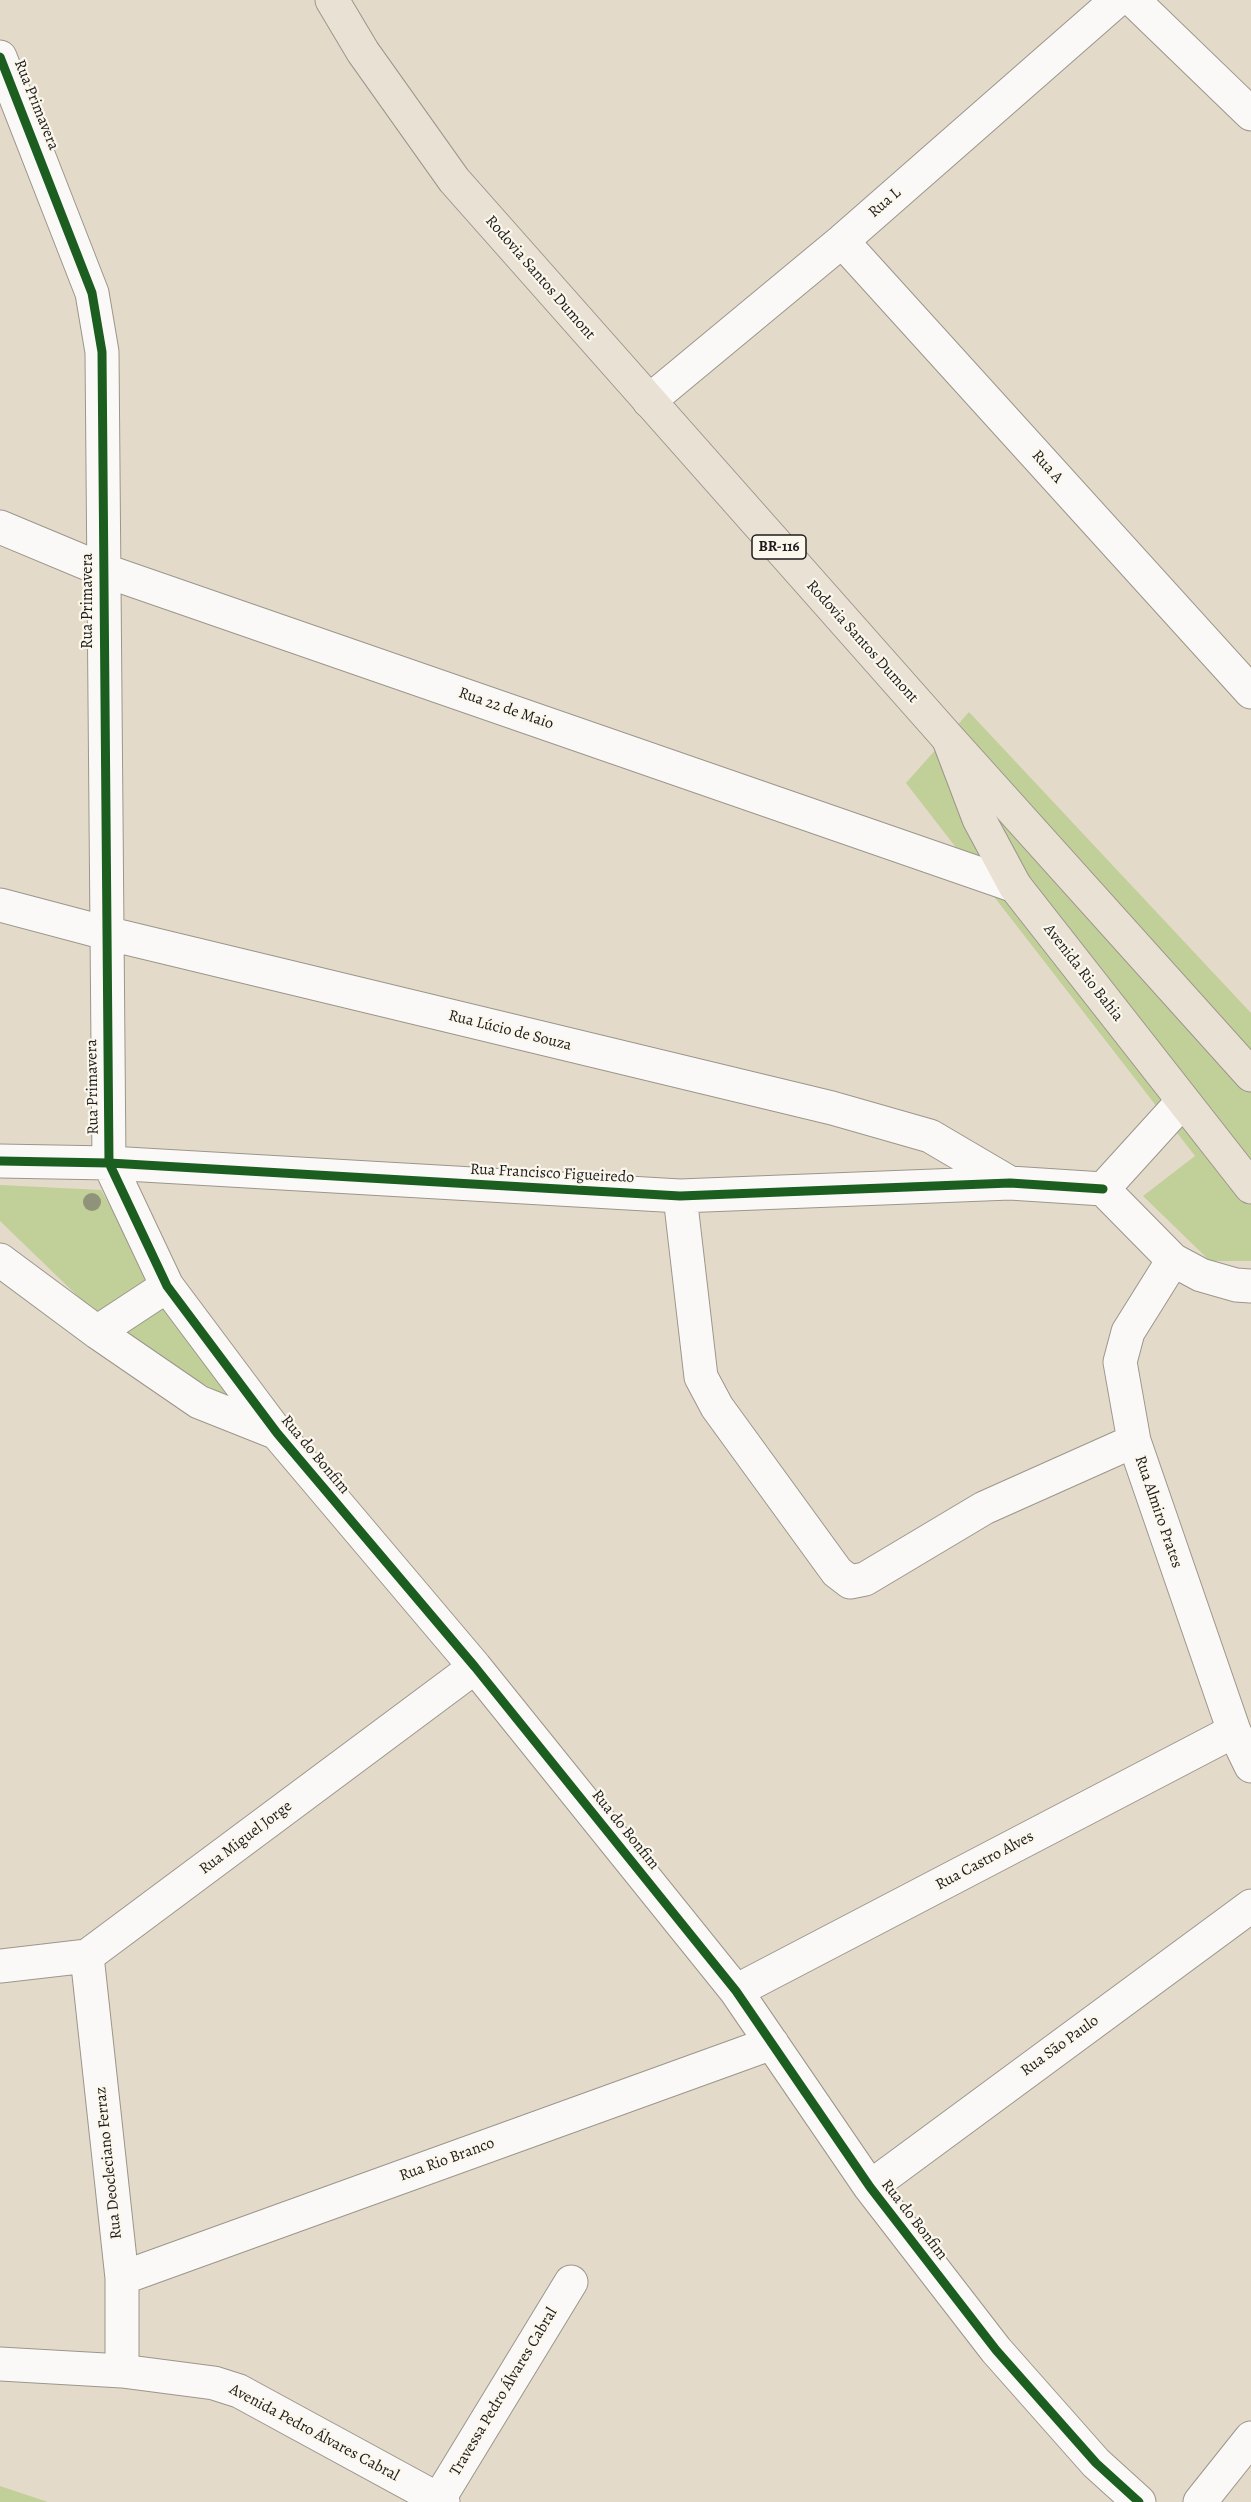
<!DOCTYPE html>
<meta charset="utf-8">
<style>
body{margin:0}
canvas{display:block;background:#e4dac9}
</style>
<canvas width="1251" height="2502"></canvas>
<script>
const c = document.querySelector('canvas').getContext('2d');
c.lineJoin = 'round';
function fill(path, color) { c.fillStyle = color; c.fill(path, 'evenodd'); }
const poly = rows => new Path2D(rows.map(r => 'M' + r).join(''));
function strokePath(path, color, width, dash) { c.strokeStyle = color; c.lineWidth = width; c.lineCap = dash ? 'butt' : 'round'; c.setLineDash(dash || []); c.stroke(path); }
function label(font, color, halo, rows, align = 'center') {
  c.font = font + ' Alegreya,serif'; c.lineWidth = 4.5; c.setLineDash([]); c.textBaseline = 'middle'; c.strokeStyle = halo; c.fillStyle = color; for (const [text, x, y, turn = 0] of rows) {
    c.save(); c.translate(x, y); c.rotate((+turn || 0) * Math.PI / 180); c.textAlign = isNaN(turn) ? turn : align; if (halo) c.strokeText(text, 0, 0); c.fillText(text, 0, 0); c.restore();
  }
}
const green = poly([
 [969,712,1251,1013,1251,1261,1210,1261,1143,1196,1195,1156,906,783],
 [0,1185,101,1190,170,1311,229,1398,120,1337,0,1221],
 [0,2486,48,2502,0,2502]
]);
const minor = poly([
 [1133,0,1251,114],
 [0,57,92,293,102,352,109,1163,167,1286,277,1433,475,1667,736,1991,870,2187,996,2350,1096,2463,1139,2502],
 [842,241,1251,692],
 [649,401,842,241,1117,0],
 [0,527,103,570,1015,886],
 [0,905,106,933,832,1108,930,1136,1010,1183],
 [0,1161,109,1163,680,1196,1010,1183,1103,1189],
 [1103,1189,1173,1260,1201,1275,1236,1285,1251,1286],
 [1103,1189,1182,1102],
 [680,1196,701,1377,717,1407,837,1572,850,1582,865,1579,984,1508,1134,1441],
 [0,1260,97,1332,199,1402,277,1433],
 [1173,1260,1128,1332,1120,1362,1134,1441,1234,1731,1251,1766],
 [97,1332,167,1286],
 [87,1956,122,2278,122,2371],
 [0,1966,87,1956,475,1667],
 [736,1991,1234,1731],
 [870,2187,1251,1906],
 [122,2278,772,2043],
 [0,2364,122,2371,214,2383,239,2391,443,2502],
 [437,2502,571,2282],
 [1200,2502,1251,2438]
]);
const major = poly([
 [949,740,979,819,1015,886,1251,1187]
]);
const highway = poly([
 [332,0,363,52,454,180,948,738,1251,1075]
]);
const cycleway = poly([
 [0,57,92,293,102,352,109,1163,167,1286,277,1433,475,1667,736,1991,870,2187,996,2350,1096,2463,1139,2502],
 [0,1161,109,1163,680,1196,1010,1183,1103,1189]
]);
const trees = [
 [92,1202]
];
const shields = [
 [779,547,54]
];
const shieldNames = [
 ["BR-116",779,547]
];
const streetNames = [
 ["Rua Primavera",36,105,68],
 ["Rua L",885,203,-41],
 ["Rodovia Santos Dumont",540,278,49],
 ["Rua A",1047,467,48],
 ["Rua Primavera",88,601,-90],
 ["Rodovia Santos Dumont",862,642,48],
 ["Rua 22 de Maio",506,709,19],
 ["Avenida Rio Bahia",1083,973,52],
 ["Rua Lúcio de Souza",510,1031,14],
 ["Rua Primavera",93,1087,-91],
 ["Rua Francisco Figueiredo",552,1174,3],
 ["Rua do Bonfim",315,1455,50],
 ["Rua Almiro Prates",1158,1512,71],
 ["Rua do Bonfim",625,1830,51],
 ["Rua Miguel Jorge",246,1838,-37],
 ["Rua Castro Alves",985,1861,-28],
 ["Rua São Paulo",1060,2046,-36],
 ["Rua Rio Branco",447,2160,-20],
 ["Rua Deocleciano Ferraz",109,2163,-96],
 ["Rua do Bonfim",914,2220,52],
 ["Travessa Pedro Álvares Cabral",504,2392,-59],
 ["Avenida Pedro Álvares Cabral",314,2433,28]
];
fill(green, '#c1cf98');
strokePath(minor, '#9b968c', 35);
strokePath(major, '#9b968c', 35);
strokePath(highway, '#9b968c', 35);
strokePath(minor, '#fbf9f7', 33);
strokePath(major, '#e9e1d4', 33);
strokePath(highway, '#e9e1d4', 33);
strokePath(cycleway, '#1b5e20', 9);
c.fillStyle = '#90927a';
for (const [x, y] of trees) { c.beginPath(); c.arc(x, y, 9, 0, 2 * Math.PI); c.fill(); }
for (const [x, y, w] of shields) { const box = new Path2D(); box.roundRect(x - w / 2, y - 12, w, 24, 4.5); c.fillStyle = '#fbf7ec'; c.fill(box); strokePath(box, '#1c1c1c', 1.5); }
label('bold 15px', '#1c1c1c', null, shieldNames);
label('16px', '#1c1c1c', '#fbf7ec', streetNames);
</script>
